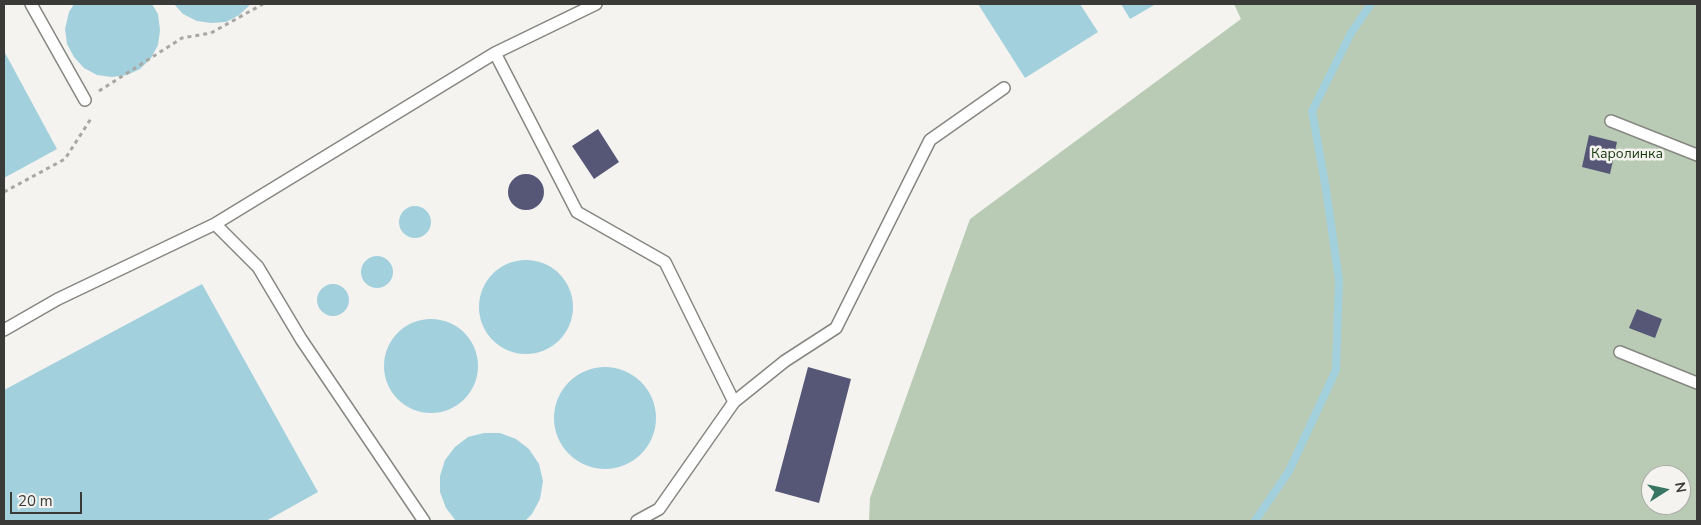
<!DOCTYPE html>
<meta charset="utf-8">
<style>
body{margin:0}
#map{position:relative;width:1701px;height:525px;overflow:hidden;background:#f4f3ef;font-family:"Nunito Sans",sans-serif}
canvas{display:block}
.frame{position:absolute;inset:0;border:5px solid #3a3a38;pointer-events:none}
.north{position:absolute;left:1641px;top:465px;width:50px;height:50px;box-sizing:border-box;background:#f4f3ef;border:1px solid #aaa9a6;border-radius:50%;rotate:80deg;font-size:14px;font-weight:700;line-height:20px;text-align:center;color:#3a3a38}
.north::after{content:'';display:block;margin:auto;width:18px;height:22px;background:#387663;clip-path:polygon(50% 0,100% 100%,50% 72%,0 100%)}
.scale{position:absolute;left:10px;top:492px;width:72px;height:22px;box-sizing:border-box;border:2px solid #3a3a38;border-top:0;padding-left:6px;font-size:15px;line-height:18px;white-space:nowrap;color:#3a3a38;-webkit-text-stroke:4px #f4f3ef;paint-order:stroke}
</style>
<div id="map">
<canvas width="1701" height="525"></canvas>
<div class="frame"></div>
<div class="north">N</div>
<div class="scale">20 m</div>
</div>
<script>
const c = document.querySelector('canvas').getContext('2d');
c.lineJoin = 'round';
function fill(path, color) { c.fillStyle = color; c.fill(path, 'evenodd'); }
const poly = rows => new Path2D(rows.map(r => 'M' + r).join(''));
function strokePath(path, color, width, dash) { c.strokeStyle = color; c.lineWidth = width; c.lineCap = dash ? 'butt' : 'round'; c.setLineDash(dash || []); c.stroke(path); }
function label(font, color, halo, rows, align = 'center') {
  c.font = font + ' "Nunito Sans",sans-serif'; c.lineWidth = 5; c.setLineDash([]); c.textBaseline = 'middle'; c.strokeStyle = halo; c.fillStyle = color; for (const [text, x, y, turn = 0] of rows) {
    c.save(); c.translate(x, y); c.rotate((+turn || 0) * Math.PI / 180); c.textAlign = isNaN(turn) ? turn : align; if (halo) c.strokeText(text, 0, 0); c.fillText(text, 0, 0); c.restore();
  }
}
const green = poly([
 [1234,4,1697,4,1697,521,869,521,870,498,970,219,1241,19],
 [1651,475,1681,475,1681,505,1651,505]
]);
const water = poly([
 [74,4,152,4,158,14,160,30,158,45,151,58,140,69,127,75,112,77,97,75,84,68,74,57,67,44,65,29,69,12],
 [174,4,251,4,239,15,226,22,211,23,197,21,183,14],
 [978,4,1080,4,1098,32,1025,78],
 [1121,4,1156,4,1130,19],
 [4,51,57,149,4,178],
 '399 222a16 16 0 1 1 32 0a16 16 0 1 1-32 0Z',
 '361 272a16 16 0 1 1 32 0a16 16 0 1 1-32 0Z',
 '479 307a47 47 0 1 1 94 0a47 47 0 1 1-94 0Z',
 [202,284,318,492,266,521,4,521,4,390],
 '317 300a16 16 0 1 1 32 0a16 16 0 1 1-32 0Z',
 '384 366a47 47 0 1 1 94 0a47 47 0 1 1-94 0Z',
 '554 418a51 51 0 1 1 102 0a51 51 0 1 1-102 0Z',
 [484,433,500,433,516,439,529,449,539,464,543,481,540,499,532,514,525,521,456,521,446,508,440,492,440,476,445,460,455,447,468,437]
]);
const stream = poly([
 [1255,521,1289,471,1336,370,1339,280,1326,189,1312,111,1351,33,1371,4]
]);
const building = poly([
 [598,129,619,162,594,179,572,146],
 [1589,135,1617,142,1610,174,1582,167],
 '508 192a18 18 0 1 1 36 0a18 18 0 1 1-36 0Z',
 [1637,309,1662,319,1655,338,1629,328],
 [808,367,851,379,819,503,775,491]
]);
const path = poly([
 [99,91,182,38,211,33,263,4],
 [4,192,65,159,92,117]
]);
const lane = poly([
 [31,4,85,100],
 [495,53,596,4],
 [1611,121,1697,155],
 [215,224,495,53,577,212,665,262,734,402],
 [4,330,58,299,215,224,258,267,301,339,424,521],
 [1620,352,1697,383],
 [637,521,659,509,734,402,785,361,836,328,930,140,1004,88]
]);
const parkNames = [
 ["Каролинка",1627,155]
];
fill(green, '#b9cbb5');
fill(water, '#a3d0dd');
strokePath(stream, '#a3d0dd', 8);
fill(building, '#565776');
strokePath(lane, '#878782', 14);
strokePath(path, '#a7a7a3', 3, [4, 4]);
strokePath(lane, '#fff', 11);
label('14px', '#15380d', '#f4f3ef', parkNames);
</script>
